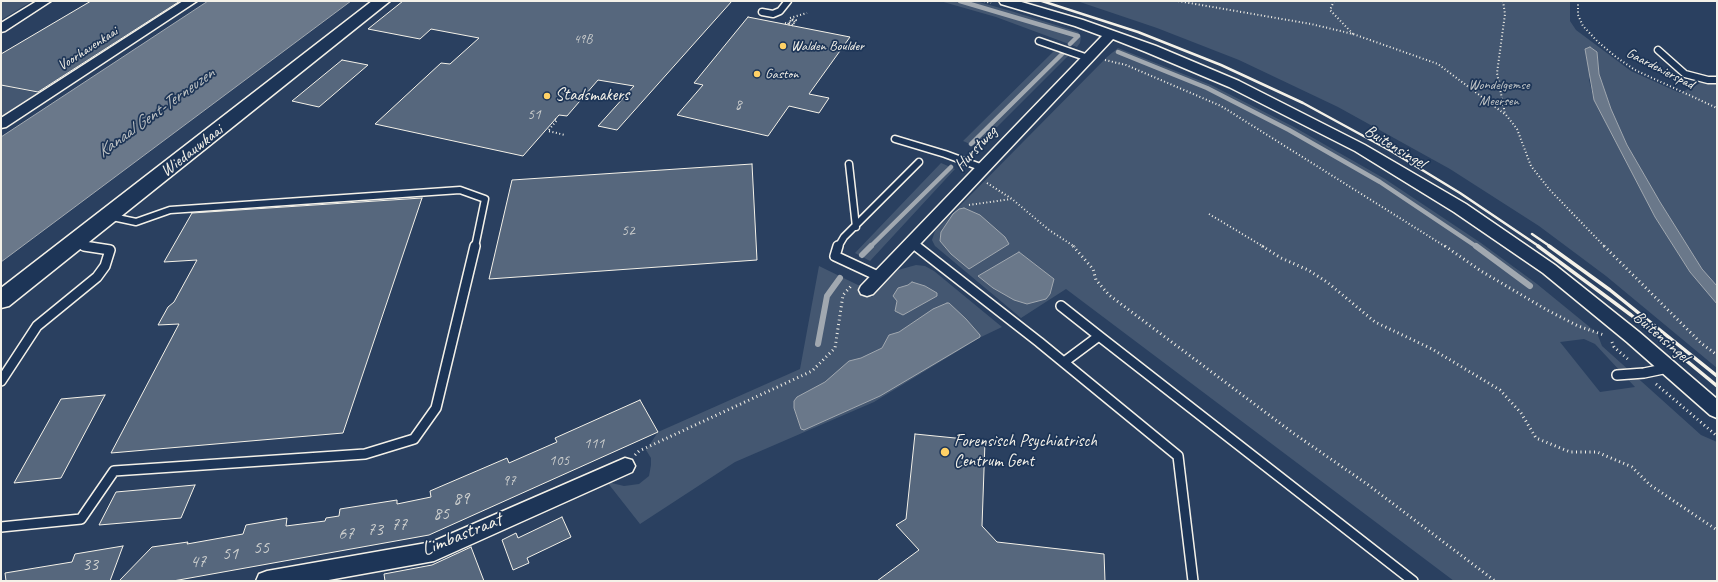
<!DOCTYPE html>
<style>
body{margin:0}
#map{position:relative;width:1718px;height:582px;overflow:hidden;background:#2a4060;font-family:Caveat,sans-serif}
canvas{display:block}
.frame{position:absolute;inset:0;border:2px solid #f4f1e8;pointer-events:none}
</style>
<div id="map">
<canvas width="1718" height="582"></canvas>
<div class="frame"></div>
</div>
<script>
const c = document.querySelector('canvas').getContext('2d');
c.lineJoin = 'round';
function fill(path, color) { c.fillStyle = color; c.fill(path, 'evenodd'); }
const poly = rows => new Path2D(rows.map(r => 'M' + r).join(''));
function strokePath(path, color, width, dash) { c.strokeStyle = color; c.lineWidth = width; c.lineCap = dash ? 'butt' : 'round'; c.setLineDash(dash || []); c.stroke(path); }
function label(font, color, halo, rows, align = 'center') {
  c.font = font + ' Caveat,sans-serif'; c.lineWidth = 3.5; c.setLineDash([]); c.textBaseline = 'middle'; c.strokeStyle = halo; c.fillStyle = color; for (const [text, x, y, turn = 0] of rows) {
    c.save(); c.translate(x, y); c.rotate((+turn || 0) * Math.PI / 180); c.textAlign = isNaN(turn) ? turn : align; if (halo) c.strokeText(text, 0, 0); c.fillText(text, 0, 0); c.restore();
  }
}
const green = poly([
 [1,1,32,1,1,20],
 [940,1,975,1,1011,11,1078,32,1081,37,1080,43,1077,47,996,17],
 [1019,1,1026,1,1071,15,1129,35,1124,35],
 [1077,1,1570,1,1570,21,1576,30,1631,71,1680,93,1717,75,1717,286,1702,269,1660,202,1627,145,1611,109,1599,74,1597,52,1589,80,1594,100,1655,217,1690,272,1717,304,1717,368,1606,276,1539,226,1450,169,1338,107,1239,60,1157,28],
 [1118,48,1211,85,1294,127,1385,179,1481,243,1537,284,1597,333,1602,346,1701,435,1717,442,1717,581,1454,581,1066,289,1021,318,935,246,932,240,935,231,1107,57],
 [1584,339,1595,344,1635,387,1600,392,1560,342],
 [1054,51,1068,56,977,147,963,141],
 [1,85,42,94,1,120],
 [941,163,955,169,870,261,855,253],
 [916,265,925,266,934,271,1002,327,981,337,874,402,735,462,640,524,607,482,624,486,639,484,649,476,651,465,651,458,646,450,658,432,800,369,819,266,860,286,857,290,872,297,898,270]
]);
const water = poly([
 [208,1,351,1,1,262,1,137,208,1],
 [1590,47,1597,52,1599,74,1611,109,1627,145,1660,202,1702,269,1717,286,1717,304,1690,272,1655,217,1594,100,1585,49,1590,47],
 [964,208,980,215,1005,237,1009,244,969,269,951,254,940,241,941,232,953,214,959,209,964,208],
 [1019,252,1054,279,1050,294,1046,299,1027,304,1014,300,993,288,978,276,1019,252],
 [912,282,925,286,937,293,937,296,903,315,895,311,897,301,893,296,898,288,908,285,912,282],
 [947,303,949,303,966,319,980,335,980,337,880,396,804,430,801,429,794,408,794,401,797,397,825,382,849,361,861,358,882,348,889,335,899,332,933,309,947,303]
]);
const streamFar1 = poly([
 [960,1,1078,36,1070,44],
 [1118,52,1207,88,1289,130,1380,182,1477,247],
 [971,144,1062,54],
 [870,247,951,167]
]);
const stream = poly([
 [1476,246,1530,286],
 [862,255,871,246],
 [818,344,827,296,840,278]
]);
const building = poly([
 [91,1,180,1,38,92,1,85,1,54,91,1],
 [403,1,732,1,617,130,598,126,634,86,598,80,567,116,559,115,523,156,375,124,441,63,450,64,479,38,431,29,420,39,368,29,403,1],
 [748,17,850,37,809,94,829,98,819,113,789,106,768,136,677,115,703,85,694,83,748,17],
 [342,60,368,65,319,107,292,101,342,60],
 [752,164,757,260,489,279,512,180,752,164],
 [422,198,343,433,111,453,179,324,158,325,168,307,174,302,197,260,164,262,192,213,422,198],
 [105,395,61,478,14,483,61,399,105,395],
 [640,400,658,432,429,535,173,581,119,581,152,547,188,542,187,544,243,534,246,525,287,518,286,526,325,521,326,518,339,516,340,509,397,500,397,504,431,497,430,491,507,458,509,463,557,442,555,438,640,400],
 [915,434,985,441,982,526,997,542,1104,554,1105,581,877,581,919,550,896,525,906,519,915,434],
 [195,485,181,518,99,525,116,492,195,485],
 [562,517,571,537,527,558,529,563,513,570,502,540,516,533,518,538,562,517],
 [123,546,110,581,6,581,5,573,72,562,75,554,123,546],
 [471,547,484,581,385,581,384,574,432,565,471,547]
]);
const pathFar1 = poly([
 [984,1,991,3],
 [1178,1,1311,24,1353,34,1438,64,1506,115,1517,129,1531,166,1549,189,1605,247],
 [1334,1,1330,10,1353,34],
 [1503,1,1505,14,1497,73,1505,114],
 [1578,1,1578,15,1583,26,1598,42,1616,57,1635,70,1717,108],
 [790,18,807,13],
 [792,20,795,21,792,25,788,24,792,20],
 [785,23,788,24],
 [788,24,792,19,796,20,792,26],
 [1105,60,1126,65,1221,106,1446,247],
 [555,119,557,120,548,131,565,135],
 [987,183,1012,199,1049,230,1075,247],
 [969,205,1011,199],
 [1209,214,1264,247]
]);
const path = poly([
 [1073,246,1093,269,1096,280,1109,295,1293,433,1367,484,1495,581],
 [1262,246,1281,258,1308,270,1327,282,1375,322,1432,349,1500,390,1521,413,1536,438,1570,452,1597,452,1632,467,1650,485,1717,530],
 [1445,246,1481,271,1547,310,1578,326,1604,335],
 [1604,246,1701,343,1717,355],
 [1612,342,1614,347,1630,361],
 [1656,384,1717,436],
 [635,455,639,451,812,371,835,348,843,295,852,285]
]);
const laneFar1 = poly([
 [762,12,773,14,780,11,788,1],
 [1039,41,1088,58],
 [1658,50,1685,74,1708,80,1717,80],
 [895,139,945,154,983,168],
 [849,164,856,227],
 [108,216,136,222,170,210,460,190,485,199,475,247],
 [911,243,917,247],
 [73,245,91,247],
 [838,247,844,237,919,162]
]);
const lane = poly([
 [838,246,835,256,880,277],
 [916,246,1039,342,1178,456,1193,581],
 [1061,306,1099,336],
 [1064,362,1099,336,1413,581],
 [1617,375,1644,373,1668,368],
 [1,381,37,326,97,277,105,266,110,250,84,246],
 [1,527,81,519,114,471,365,454,414,439,436,408,475,246]
]);
const street = poly([
 [37,1,51,1,5,31,1,32,1,23,37,1],
 [183,1,197,1,6,127,1,128,1,118,183,1],
 [999,1,1018,1,1083,20,1156,46,1239,81,1365,145,1466,204,1555,265,1639,332,1717,399,1717,418,1710,415,1627,342,1543,273,1454,212,1355,151,1229,87,1146,52,1113,39,873,294,867,296,861,294,859,290,861,286,1102,36,1075,26,1001,4,999,1],
 [625,458,632,460,635,466,632,472,434,561,323,581,256,581,259,574,267,571,432,542,625,458]
]);
const secondary = poly([
 [372,1,390,1,9,306,1,308,1,288,372,1]
]);
const railFar1 = poly([
 [1042,1,1138,32,1221,65,1303,103,1391,151,1460,193,1540,247],
 [1532,234,1551,247]
]);
const rail = poly([
 [1538,246,1631,315,1717,386],
 [1549,246,1610,290,1717,376]
]);
const markers = [
 [783,46,4,"#ffd166"],
 [757,74,4,"#ffd166"],
 [547,96,4,"#ffd166"],
 [945,452,5,"#ffd166"]
];
const farNumbernames = [
 ["49B",583,40]
];
const farPoinames = [
 ["Walden Boulder",791,46],
 ["Gaston",765,74]
];
const farStreetnames = [
 ["Voorhavenkaai",88,49,-33],
 ["Gaardenierspad",1660,69,27]
];
const farParknames = [
 ["Wondelgemse",1499,85],
 ["Meersen",1499,101]
];
const numberNames = [
 ["8",738,105],
 ["51",534,115],
 ["52",628,231],
 ["111",594,444],
 ["105",559,461],
 ["97",509,481]
];
const poiNames = [
 ["Stadsmakers",555,96],
 ["Forensisch Psychiatrisch",954,442],
 ["Centrum Gent",954,462]
];
const streetNames = [
 ["Buitensingel",1395,147,31],
 ["Hurstweg",976,149,-47],
 ["Wiedauwkaai",192,151,-38],
 ["Buitensingel",1661,337,41]
];
const waterNames = [
 ["Kanaal Gent-Terneuzen",156,113,-36]
];
const nearNumbernames = [
 ["89",461,499],
 ["85",441,514],
 ["77",399,525],
 ["73",375,530],
 ["67",346,534],
 ["55",261,548],
 ["51",230,554],
 ["47",198,562],
 ["33",90,565]
];
const nearStreetnames = [
 ["Limbastraat",462,535,-22]
];
fill(green, '#445771');
fill(water, '#6a788a');
strokePath(water, '#a1a8b0', 1);
strokePath(streamFar1, '#a1a8b0', 4.5);
strokePath(stream, '#a1a8b0', 6);
fill(building, '#56677d');
strokePath(building, '#f4f1e8', 1);
strokePath(laneFar1, '#f4f1e8', 9);
strokePath(lane, '#f4f1e8', 12);
strokePath(street, '#f4f1e8', 3);
strokePath(secondary, '#f4f1e8', 3);
strokePath(pathFar1, '#f4f1e8', 2, [1, 2.5]);
strokePath(path, '#f4f1e8', 3, [1, 3.5]);
strokePath(laneFar1, '#1d3557', 6);
strokePath(lane, '#1d3557', 9);
fill(street, '#1d3557');
fill(secondary, '#1d3557');
strokePath(railFar1, '#f4f1e8', 2.5);
strokePath(rail, '#f4f1e8', 3.5);
for (const [x, y, r, color] of markers) { const dot = new Path2D(); dot.arc(x, y, r, 0, 2 * Math.PI); c.fillStyle = color; c.fill(dot); strokePath(dot, '#1d3557', 1.5); }
label('13px', '#cccecd', null, farNumbernames);
label('14px', '#f4f1e8', '#1d3557', farPoinames, 'left');
label('14px', '#f4f1e8', '#1d3557', farStreetnames);
label('14px', '#bfc3c4', '#1d3557', farParknames);
label('15px', '#cccecd', null, numberNames);
label('17px', '#f4f1e8', '#1d3557', poiNames, 'left');
label('17px', '#f4f1e8', '#1d3557', streetNames);
label('italic 18px', '#bdc1c2', '#1d3557', waterNames);
label('18px', '#cccecd', null, nearNumbernames);
label('20px', '#f4f1e8', '#1d3557', nearStreetnames);
</script>
